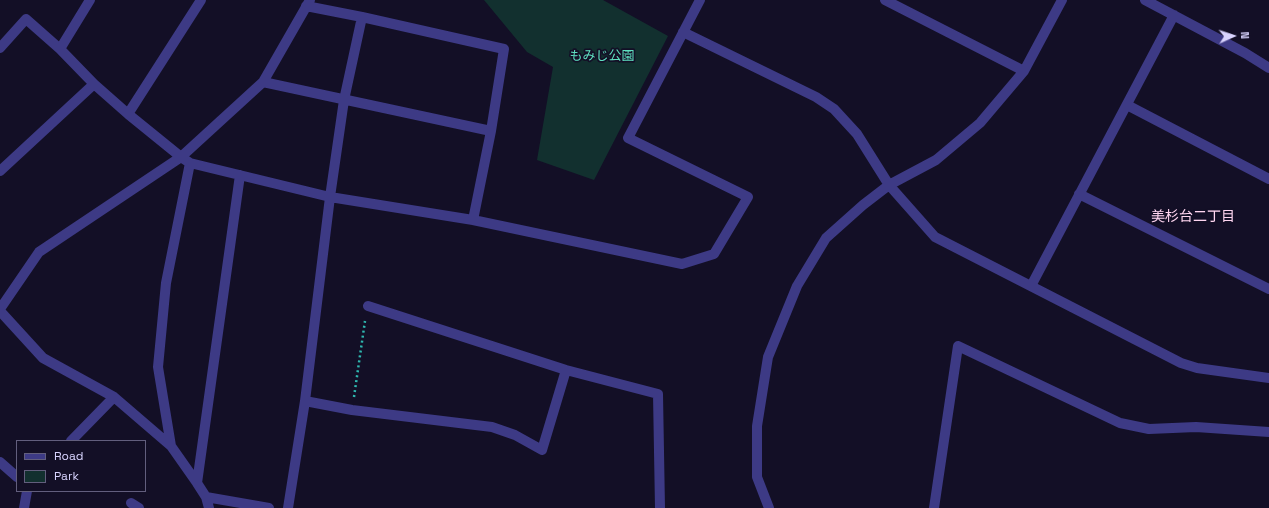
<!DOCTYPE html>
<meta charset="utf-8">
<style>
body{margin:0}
#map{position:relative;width:1269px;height:508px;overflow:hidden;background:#130f26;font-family:"Space Grotesk",sans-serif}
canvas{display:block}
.legend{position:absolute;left:16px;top:440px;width:130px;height:52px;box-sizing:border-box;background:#130f26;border:1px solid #625e7d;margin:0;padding:5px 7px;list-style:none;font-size:12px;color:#d9d4ff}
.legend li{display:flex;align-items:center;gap:8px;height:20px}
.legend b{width:20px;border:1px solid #625e7d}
.north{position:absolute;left:1213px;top:16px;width:40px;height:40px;-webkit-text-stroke:3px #130f26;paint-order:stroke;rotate:87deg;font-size:11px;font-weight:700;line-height:16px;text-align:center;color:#d9d4ff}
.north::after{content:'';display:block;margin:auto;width:14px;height:18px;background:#d9d4ff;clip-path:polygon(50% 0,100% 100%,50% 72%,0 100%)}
</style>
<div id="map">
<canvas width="1269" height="508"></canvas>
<ul class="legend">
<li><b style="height:5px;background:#3d3a85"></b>Road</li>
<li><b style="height:11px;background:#12302f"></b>Park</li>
</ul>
<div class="north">N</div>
</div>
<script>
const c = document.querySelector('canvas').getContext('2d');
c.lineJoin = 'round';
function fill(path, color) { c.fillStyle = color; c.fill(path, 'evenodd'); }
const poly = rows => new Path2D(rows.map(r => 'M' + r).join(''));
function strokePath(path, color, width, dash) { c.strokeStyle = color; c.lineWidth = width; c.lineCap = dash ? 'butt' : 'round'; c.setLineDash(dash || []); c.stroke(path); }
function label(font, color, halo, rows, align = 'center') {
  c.font = font + ' "Space Grotesk","Noto Sans JP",sans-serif'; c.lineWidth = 3.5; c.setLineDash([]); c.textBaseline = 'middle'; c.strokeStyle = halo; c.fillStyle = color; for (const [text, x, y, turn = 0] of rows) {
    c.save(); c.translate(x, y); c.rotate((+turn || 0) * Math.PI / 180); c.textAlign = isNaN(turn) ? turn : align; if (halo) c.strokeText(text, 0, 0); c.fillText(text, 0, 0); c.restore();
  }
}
const green = poly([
 [484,0,603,0,668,36,594,180,537,160,553,67,527,52]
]);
const path = poly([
 [354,397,365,321]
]);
const minor = poly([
 [885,0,1024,71],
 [1145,0,1245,53,1269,68],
 [306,6,362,17,504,49,491,131,473,220],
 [683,32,816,97,834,109,857,134,889,185,935,237,1181,363,1197,368,1269,378],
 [0,48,26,19,60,49,94,84,128,114,181,157,190,163,330,197,473,220,682,264,714,254,748,197,628,138,700,0],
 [60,49,90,0],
 [263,82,491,131],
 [1127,105,1269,179],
 [128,114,201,0],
 [0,171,94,84],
 [1079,194,1269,289],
 [1031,286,1174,15],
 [368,306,566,370,658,394,660,508],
 [0,309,39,252,181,157,263,82,310,0],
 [0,311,43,358,114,397,171,446,197,483,206,497,209,508],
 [305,401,352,410,492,427,515,435,542,450,566,370],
 [71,441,114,397],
 [171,446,158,367,166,283,190,163],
 [0,462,17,477],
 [197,483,240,175],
 [206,497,269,508],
 [131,503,139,508],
 [24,508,27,491],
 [288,508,305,401,330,197,344,100,362,17],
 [769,508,757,477,757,426,768,357,797,286,826,238,863,205,889,185,936,160,980,123,1024,71,1062,0],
 [934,508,958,346,1120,423,1149,429,1196,427,1269,432]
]);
const parkNames = [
 ["もみじ公園",602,56]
];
const neighbourhoodNames = [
 ["美杉台二丁目",1193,217]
];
fill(green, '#12302f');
strokePath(path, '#2fb8b0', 2.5, [2, 3]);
strokePath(minor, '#3d3a85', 10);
label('13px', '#5fe0c0', '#130f26', parkNames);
label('14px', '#ffd6f0', '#130f26', neighbourhoodNames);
</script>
